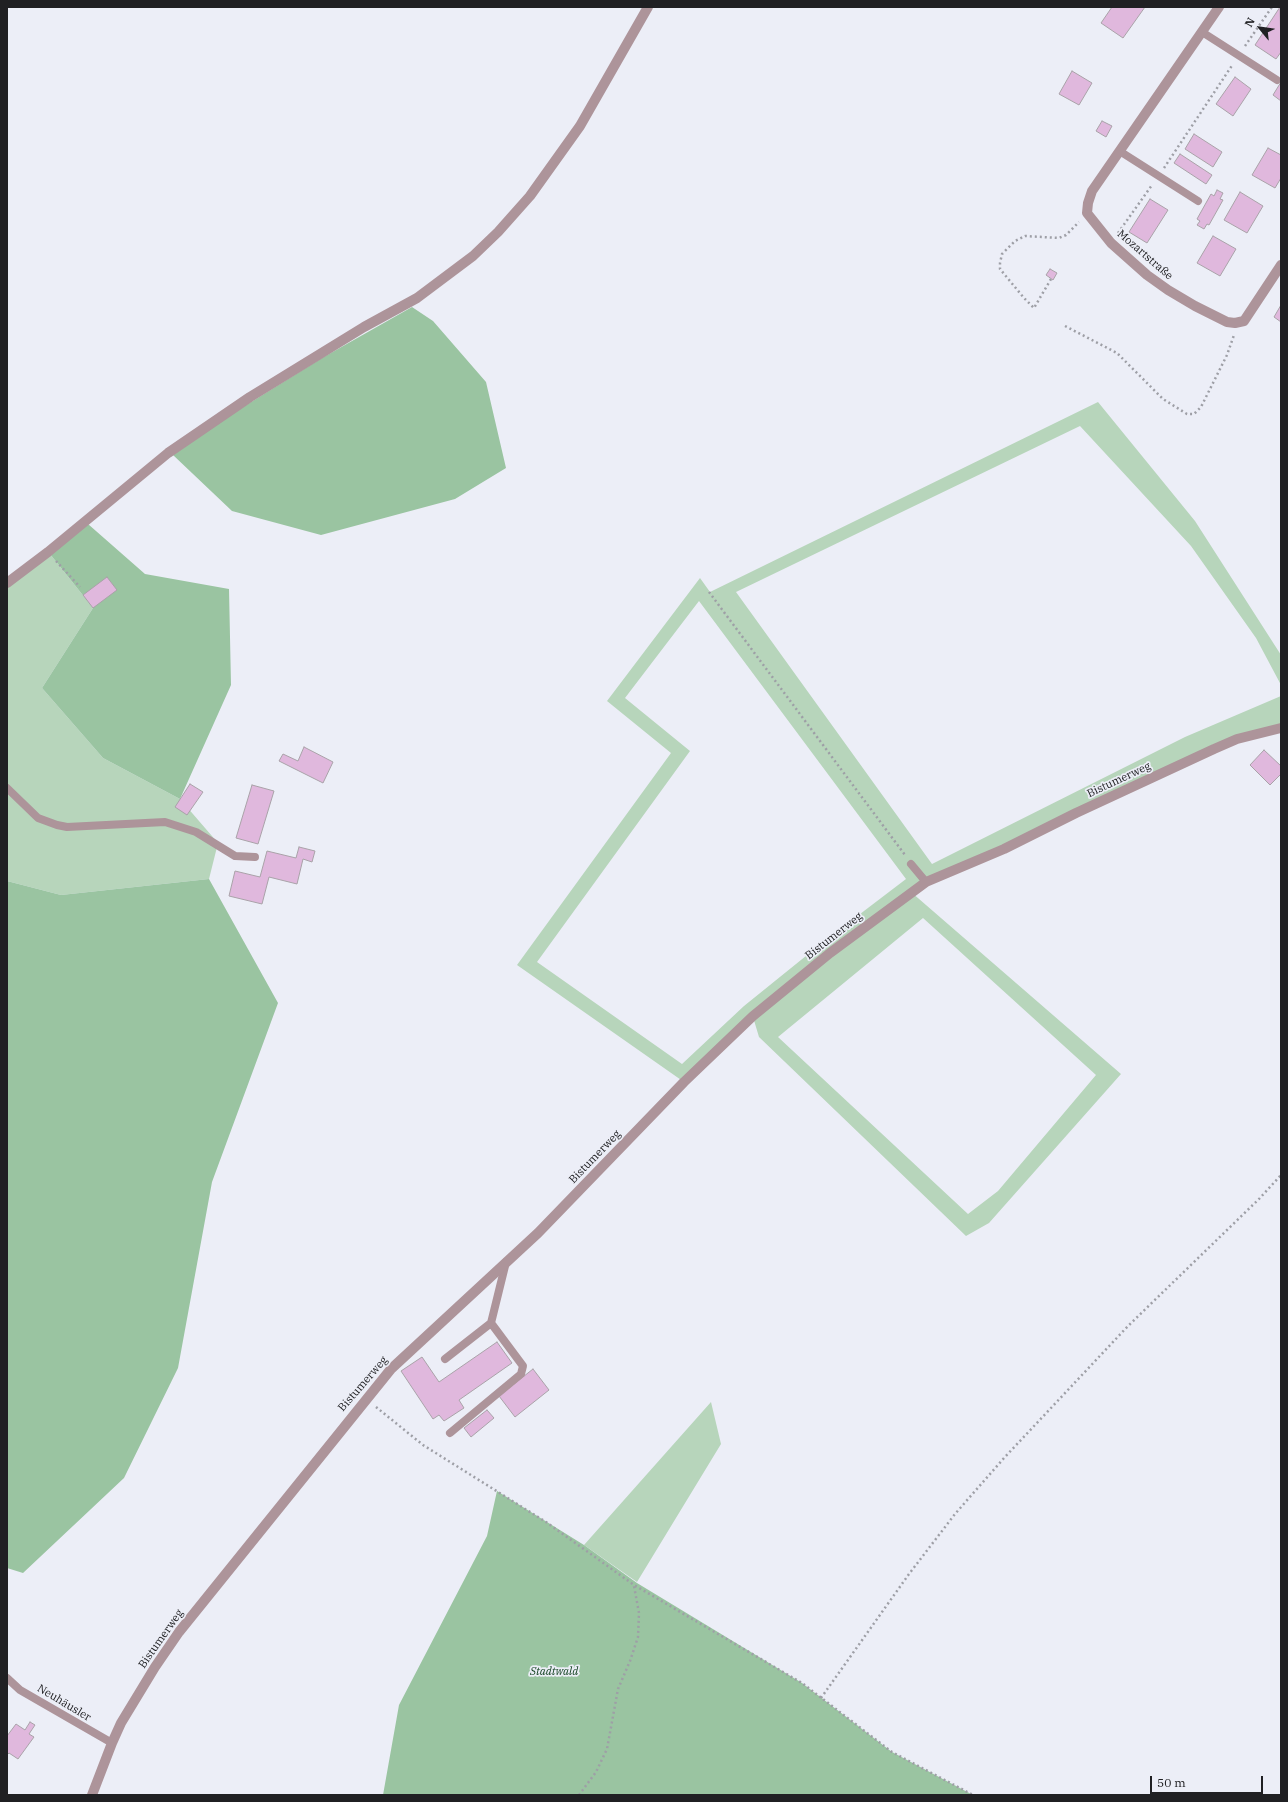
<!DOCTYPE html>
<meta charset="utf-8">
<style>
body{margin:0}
#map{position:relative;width:1288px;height:1802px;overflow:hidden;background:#eceef7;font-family:"IBM Plex Serif",serif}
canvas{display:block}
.frame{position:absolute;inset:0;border:8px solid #202023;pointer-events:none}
.north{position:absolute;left:1240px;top:8px;width:40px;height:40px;-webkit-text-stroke:3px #eceef7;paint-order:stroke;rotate:299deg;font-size:11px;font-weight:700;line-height:16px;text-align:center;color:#202023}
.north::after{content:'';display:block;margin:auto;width:14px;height:18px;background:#202023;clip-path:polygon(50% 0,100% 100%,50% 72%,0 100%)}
.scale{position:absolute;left:1150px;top:1776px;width:113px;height:18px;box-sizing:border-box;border:2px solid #202023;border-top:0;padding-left:5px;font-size:12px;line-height:14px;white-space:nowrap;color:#202023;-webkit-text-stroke:3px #eceef7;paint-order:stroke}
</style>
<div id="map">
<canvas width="1288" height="1802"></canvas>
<div class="frame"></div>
<div class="north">N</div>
<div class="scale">50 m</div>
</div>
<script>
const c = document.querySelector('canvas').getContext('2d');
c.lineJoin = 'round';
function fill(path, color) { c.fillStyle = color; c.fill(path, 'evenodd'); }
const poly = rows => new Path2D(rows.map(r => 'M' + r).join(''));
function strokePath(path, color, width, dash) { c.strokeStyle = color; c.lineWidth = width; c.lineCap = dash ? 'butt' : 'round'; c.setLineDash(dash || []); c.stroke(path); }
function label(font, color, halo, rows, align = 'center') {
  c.font = font + ' "IBM Plex Serif",serif'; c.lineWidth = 3.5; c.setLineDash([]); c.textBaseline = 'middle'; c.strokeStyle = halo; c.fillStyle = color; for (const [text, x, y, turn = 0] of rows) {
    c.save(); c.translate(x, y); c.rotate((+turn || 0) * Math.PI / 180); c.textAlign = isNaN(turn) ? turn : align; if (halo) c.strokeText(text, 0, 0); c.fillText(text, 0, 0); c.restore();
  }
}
const green = poly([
 [1098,402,1195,521,1281,655,1281,685,1256,638,1191,546,1080,426,736,592,932,864,1185,737,1281,696,1281,728,1237,739,911,892,1121,1074,989,1223,966,1236,759,1037,753,1017,684,1082,517,965,671,753,607,701,700,578,710,592],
 [699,601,906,879,822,943,744,1006,682,1064,537,962,690,751,625,698],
 [923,918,1096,1075,998,1191,968,1214,778,1037],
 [50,554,93,608,42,688,103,758,180,799,218,843,209,879,61,895,7,881,7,586],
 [711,1402,721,1444,637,1582,584,1545]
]);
const forest = poly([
 [412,307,433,321,486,382,506,468,455,499,321,535,232,511,173,455,235,412,322,358],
 [88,524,145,574,229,589,231,685,180,799,103,758,42,688,93,608,50,554],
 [209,879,278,1003,212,1182,178,1368,124,1478,23,1573,7,1568,7,881,61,895],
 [497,1491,584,1545,637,1583,802,1683,892,1752,973,1795,383,1795,399,1705,487,1536]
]);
const building = poly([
 [1112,7,1145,7,1123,38,1101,23,1112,7],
 [1280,7,1281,52,1276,59,1255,45,1280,7],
 [1072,71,1092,83,1079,105,1059,94,1072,71],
 [1235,77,1251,89,1233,116,1216,104,1235,77],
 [1281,82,1281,101,1273,95,1281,82],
 [1102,121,1112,126,1106,137,1096,131,1102,121],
 [1194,134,1222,152,1213,167,1185,149,1194,134],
 [1268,148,1281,155,1281,178,1275,188,1252,175,1268,148],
 [1180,154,1212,175,1206,184,1174,163,1180,154],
 [1217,190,1223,193,1220,199,1223,200,1209,225,1207,224,1204,229,1197,225,1200,221,1197,219,1211,194,1214,196,1217,190],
 [1240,192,1263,206,1247,233,1224,220,1240,192],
 [1150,199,1168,210,1147,243,1129,232,1150,199],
 [1213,236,1236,249,1220,276,1197,263,1213,236],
 [1050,269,1057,273,1053,280,1046,275,1050,269],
 [1281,305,1281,322,1274,317,1281,305],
 [107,577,117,590,93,608,83,595,107,577],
 [304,747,333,762,323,783,279,761,283,754,298,761,304,747],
 [1264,750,1281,766,1281,774,1270,785,1250,765,1264,750],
 [190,784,203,792,187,815,175,807,190,784],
 [252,785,274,791,258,844,236,838,252,785],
 [299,847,315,851,312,862,303,859,297,884,269,877,262,904,229,896,235,871,260,877,267,851,296,858,299,847],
 [497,1342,512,1363,459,1400,464,1408,444,1421,439,1415,433,1419,401,1371,422,1357,439,1382,497,1342],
 [533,1369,549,1390,515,1417,499,1396,533,1369],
 [487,1410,494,1418,471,1437,464,1428,487,1410],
 [30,1722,35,1725,29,1734,34,1737,18,1759,9,1753,7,1755,7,1736,16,1724,25,1730,30,1722]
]);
const path = poly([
 [1245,46,1272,7],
 [1164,168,1233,64],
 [1118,233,1152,185],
 [1051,279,1034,308,1024,298,1000,269,1000,263,1002,254,1015,241,1025,236,1059,238,1066,235,1079,222],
 [1065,326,1117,353,1163,399,1187,414,1194,414,1201,407,1227,355,1234,335],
 [56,561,80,587],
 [709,592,905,855],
 [376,1407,423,1445,546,1522,634,1585,802,1683,892,1752,973,1795],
 [821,1698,909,1574,955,1514,1004,1458,1128,1326,1259,1199,1281,1175],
 [579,1795,596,1772,607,1749,618,1689,630,1661,638,1637,639,1613,634,1586]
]);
const lane = poly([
 [1202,32,1277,80],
 [1121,152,1198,201],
 [7,788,38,818,57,825,67,827,165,822,196,832,235,856,255,857],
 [911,864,926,882],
 [445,1359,491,1323,506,1262],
 [450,1433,521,1374,523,1366,491,1323],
 [7,1678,20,1690,112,1743]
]);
const street = poly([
 [1219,7,1092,191,1088,203,1087,213,1111,243,1147,275,1168,290,1195,306,1227,322,1235,323,1244,321,1281,265],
 [7,583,48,552,168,453,250,397,364,327,417,298,473,256,498,232,530,196,580,126,648,7],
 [92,1795,112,1743,121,1723,155,1667,179,1632,391,1369,538,1233,684,1082,753,1016,830,953,926,882,1004,849,1076,813,1214,749,1237,739,1281,728]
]);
const streetNames = [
 ["Mozartstraße",1145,255,41],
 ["Bistumerweg",1119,780,-25],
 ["Bistumerweg",834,936,-38],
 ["Bistumerweg",595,1157,-46],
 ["Bistumerweg",363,1384,-49],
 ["Bistumerweg",161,1639,-55],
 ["Neuhäusler",64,1703,31]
];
const parkNames = [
 ["Stadtwald",554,1672]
];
fill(green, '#b7d5bb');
fill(forest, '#9ac4a1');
fill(building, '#e0b8dd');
strokePath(building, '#a9a2a8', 1);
strokePath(path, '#9e9fa6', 2.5, [2, 3]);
strokePath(lane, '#ad949a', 8);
strokePath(street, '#ad949a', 10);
label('11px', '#202023', '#eceef7', streetNames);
label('italic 11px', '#10401e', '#eceef7', parkNames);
</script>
